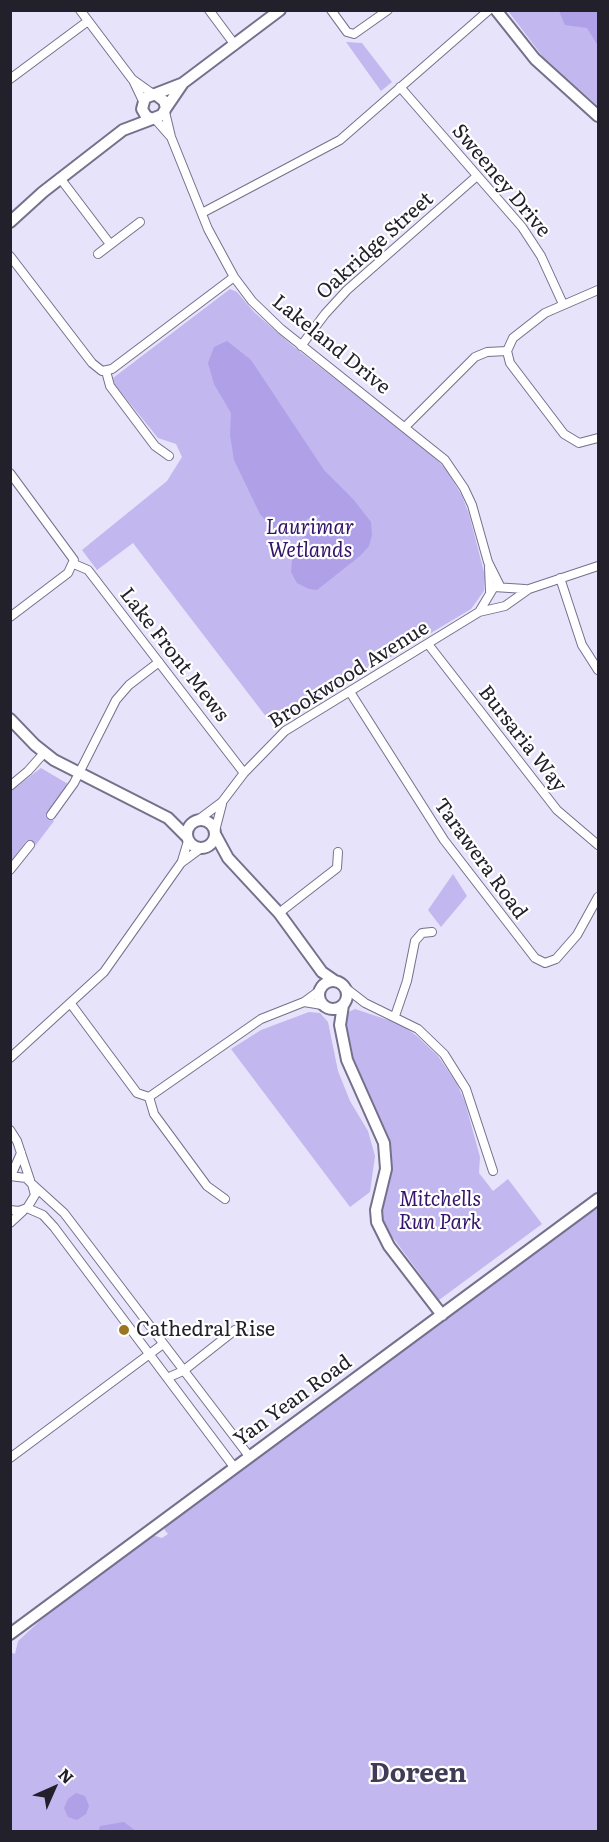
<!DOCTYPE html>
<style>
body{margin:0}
#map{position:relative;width:609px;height:1842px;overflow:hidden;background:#e7e3fb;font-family:Literata,serif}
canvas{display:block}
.frame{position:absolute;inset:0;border:12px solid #22202b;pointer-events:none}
.north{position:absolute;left:24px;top:1758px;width:60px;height:60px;-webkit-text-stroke:4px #fff;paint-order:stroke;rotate:45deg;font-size:16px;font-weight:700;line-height:24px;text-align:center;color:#22202b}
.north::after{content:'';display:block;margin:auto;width:21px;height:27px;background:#22202b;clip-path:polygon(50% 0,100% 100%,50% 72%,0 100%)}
</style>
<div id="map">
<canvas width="609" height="1842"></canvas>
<div class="frame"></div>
<div class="north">N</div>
</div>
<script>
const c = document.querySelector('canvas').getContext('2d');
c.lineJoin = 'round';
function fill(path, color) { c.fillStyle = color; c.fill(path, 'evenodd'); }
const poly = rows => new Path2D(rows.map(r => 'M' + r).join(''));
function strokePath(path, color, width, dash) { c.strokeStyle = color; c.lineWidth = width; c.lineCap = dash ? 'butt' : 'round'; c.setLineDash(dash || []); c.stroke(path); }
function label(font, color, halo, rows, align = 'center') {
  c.font = font + ' Literata,serif'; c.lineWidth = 4.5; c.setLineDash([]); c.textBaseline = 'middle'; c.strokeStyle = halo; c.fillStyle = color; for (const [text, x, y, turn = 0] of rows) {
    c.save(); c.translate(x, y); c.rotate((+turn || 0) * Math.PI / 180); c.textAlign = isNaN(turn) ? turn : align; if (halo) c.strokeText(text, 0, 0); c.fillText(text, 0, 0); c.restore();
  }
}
const green = poly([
 [508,11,598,11,598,106,543,57],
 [346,42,362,43,392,82,381,91],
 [230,289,237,292,254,312,294,347,427,450,446,469,462,496,469,514,485,576,484,591,471,609,274,727,133,543,97,570,82,550,167,481,182,457,176,444,158,438,115,385,113,378],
 [41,768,68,784,47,814,54,821,35,846,27,840,11,862,11,791],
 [453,874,467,896,441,927,428,910],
 [355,1009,400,1024,417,1036,438,1056,457,1084,465,1102,480,1157,479,1173,493,1191,508,1179,542,1224,439,1300,391,1235,383,1221,381,1211,390,1178,391,1161,386,1131,351,1059,342,1015],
 [309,1012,320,1013,328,1022,338,1071,350,1101,368,1131,375,1156,370,1192,350,1207,231,1049,261,1030],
 [598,1205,598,1831,11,1831,10,1652,15,1654,18,1641,54,1608,152,1535,162,1538,168,1534,164,1529,168,1523]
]);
const water = poly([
 [559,11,598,11,598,46,587,28,565,25],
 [227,341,251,360,324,470,353,499,371,522,372,535,369,546,360,556,317,590,309,589,297,583,291,572,293,550,321,515,313,516,281,534,277,533,260,514,234,460,230,435,231,413,214,384,208,363,214,347],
 [76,1793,85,1796,89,1806,86,1814,77,1820,68,1817,64,1808,68,1799],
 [124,1822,136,1831,100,1831,99,1829,100,1826]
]);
const street = poly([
 [80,10,132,79,153,94],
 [209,10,235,45],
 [331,10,347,32,354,34,388,10],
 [10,79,88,21],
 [133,80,143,101],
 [400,87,522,227,541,256,563,304],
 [165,112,171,137,208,229,234,277,252,301,281,329,445,460,464,488,472,505,488,562,500,586],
 [155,119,170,136],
 [60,178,110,244],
 [202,213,340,140,489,10],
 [98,254,140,222],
 [10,256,92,363,102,371,112,369,234,277],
 [301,346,325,314,347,290,477,176],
 [507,351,510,363,564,434,579,443,598,438],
 [106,371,110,386,155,446,169,456],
 [405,427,475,357,487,352,507,351,513,338,545,313,598,290],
 [10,473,74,560,68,573,10,617],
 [74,564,88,570,244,773],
 [489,567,490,591],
 [560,578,582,645,598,670],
 [479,612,494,587,525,589],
 [428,644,557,810,598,845],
 [350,692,444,840,535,958,545,963,556,959,577,935,598,897],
 [10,786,28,771,44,753],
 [51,815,74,783,116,700,129,685,159,662],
 [198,820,222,802,244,773,285,731,479,612,505,606,529,589,598,566],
 [215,831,222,804],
 [182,861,188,841],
 [10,870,30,845],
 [279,913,337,868,338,852],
 [343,986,365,1003,418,1029,444,1054,466,1089,493,1171],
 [304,1002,319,991],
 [71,1004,137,1093,149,1097,154,1114,207,1186,225,1199],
 [395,1016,407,981,415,941,422,933,432,932],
 [10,1058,104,972,181,863,200,849],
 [149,1097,261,1019,304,1002,322,1005],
 [10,1130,17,1141,30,1180],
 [10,1176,26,1178,32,1184,35,1195,27,1208,19,1211,10,1210],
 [11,1176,21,1153],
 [32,1184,64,1213,249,1456],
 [27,1208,43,1215,54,1227,234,1467],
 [10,1223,23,1211],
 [167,1378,183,1371,235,1330],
 [10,1458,163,1344]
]);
const secondary = poly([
 [496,10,535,59,598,116],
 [155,94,164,101,166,108,162,115,152,119,146,116,142,109,145,98,181,84],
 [166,108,183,83,280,10],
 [10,222,43,192,123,130,152,119],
 [10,719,35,745,54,760,168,818,186,836],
 '187 834a14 14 0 1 1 28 0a14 14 0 1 1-28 0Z',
 [215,834,228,858,279,913,322,972,335,981],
 '319 995a14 14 0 1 1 28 0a14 14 0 1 1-28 0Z',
 [343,1005,340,1025,347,1060,384,1143,386,1169,376,1210,377,1222,389,1246,442,1315],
 [10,1634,598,1199]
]);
const markers = [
 [124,1330,6,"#9b7621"]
];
const streetNames = [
 ["Sweeney Drive",501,181,50],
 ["Oakridge Street",375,246,-42],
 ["Lakeland Drive",331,345,39],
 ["Lake Front Mews",174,655,52],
 ["Brookwood Avenue",349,675,-32],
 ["Bursaria Way",522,739,52],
 ["Tarawera Road",480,859,54],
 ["Yan Yean Road",293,1401,-36]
];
const parkNames = [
 ["Laurimar",310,528],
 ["Wetlands",310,551],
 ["Mitchells",440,1200],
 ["Run Park",440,1223]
];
const poiNames = [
 ["Cathedral Rise",136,1330]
];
const districtNames = [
 ["Doreen",418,1774]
];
fill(green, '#c2b7ef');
fill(water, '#afa0e8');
strokePath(street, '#75708b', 10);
strokePath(secondary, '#75708b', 14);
strokePath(street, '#fff', 8);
strokePath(secondary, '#fff', 10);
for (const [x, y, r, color] of markers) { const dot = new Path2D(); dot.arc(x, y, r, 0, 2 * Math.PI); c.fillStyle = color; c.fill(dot); strokePath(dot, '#fff', 2); }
label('20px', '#22202b', '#fff', streetNames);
label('italic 20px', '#341468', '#fff', parkNames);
label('20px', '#22202b', '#fff', poiNames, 'left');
label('bold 26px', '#413c55', '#fff', districtNames);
</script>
